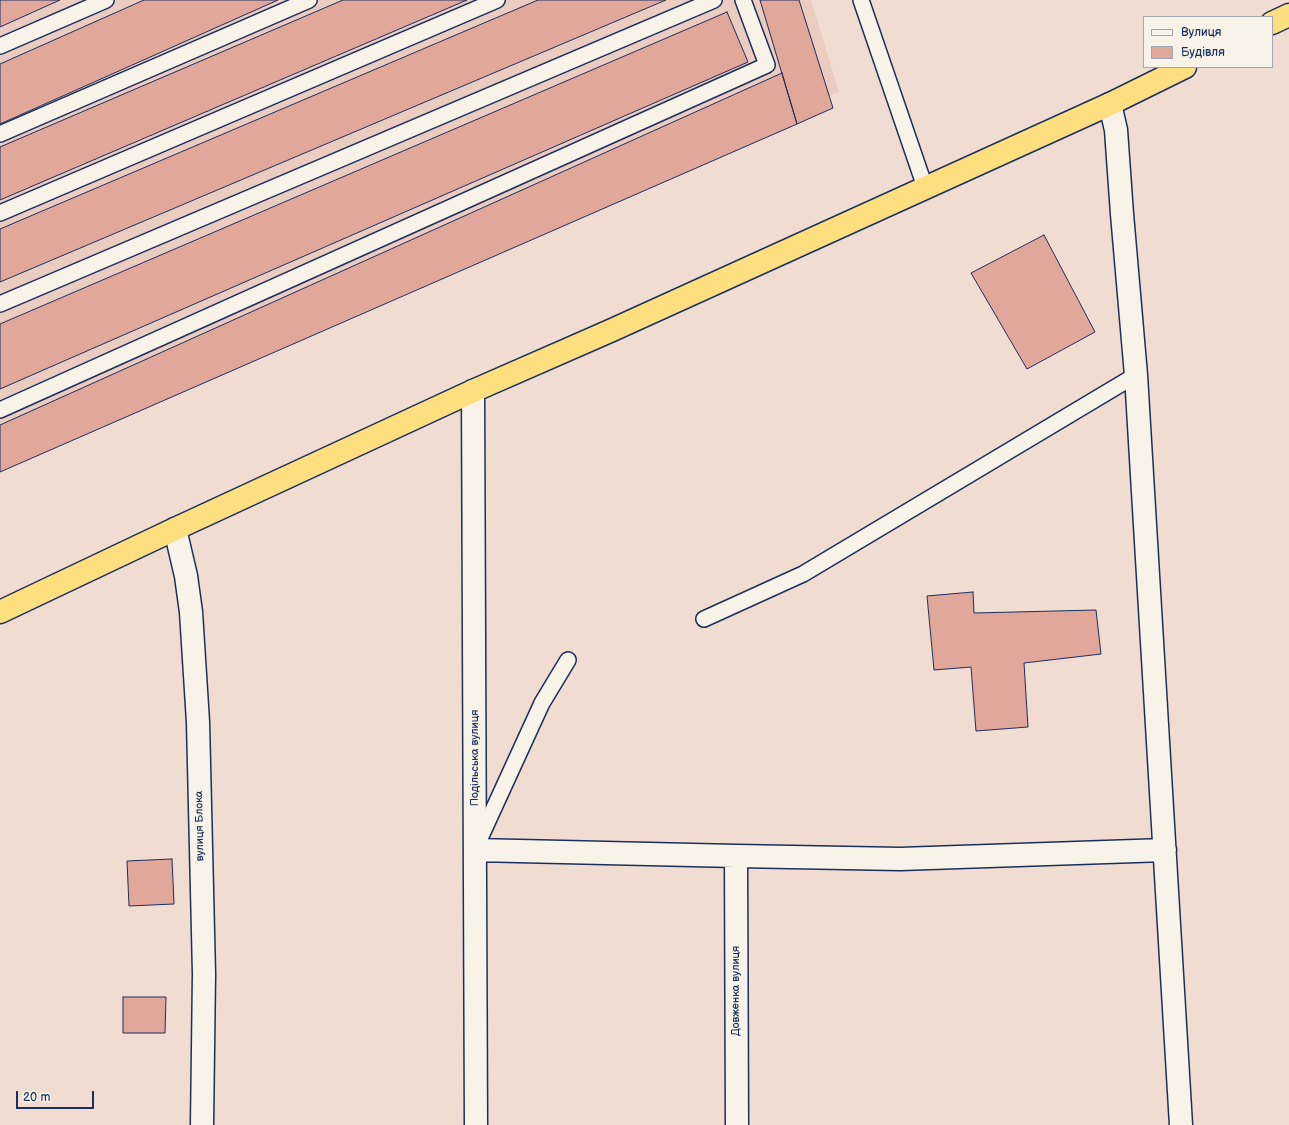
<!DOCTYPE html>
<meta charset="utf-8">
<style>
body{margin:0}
#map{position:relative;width:1289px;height:1125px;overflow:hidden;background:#f0dcd1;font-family:"Balsamiq Sans",sans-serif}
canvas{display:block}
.legend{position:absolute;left:1143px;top:16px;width:130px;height:52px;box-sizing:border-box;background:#f7f3e8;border:1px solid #9fa5b1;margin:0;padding:5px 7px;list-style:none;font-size:12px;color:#1b2f5e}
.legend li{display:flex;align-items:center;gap:8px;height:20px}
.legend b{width:20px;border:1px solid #9fa5b1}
.scale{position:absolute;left:16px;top:1091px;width:78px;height:18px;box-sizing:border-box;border:2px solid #1b2f5e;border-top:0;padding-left:5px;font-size:12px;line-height:14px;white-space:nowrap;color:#1b2f5e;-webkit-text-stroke:3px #f7f3e8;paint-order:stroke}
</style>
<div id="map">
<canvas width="1289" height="1125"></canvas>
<ul class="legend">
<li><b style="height:5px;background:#f7f3e8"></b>Вулиця</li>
<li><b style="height:11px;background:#e0a79a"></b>Будівля</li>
</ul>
<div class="scale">20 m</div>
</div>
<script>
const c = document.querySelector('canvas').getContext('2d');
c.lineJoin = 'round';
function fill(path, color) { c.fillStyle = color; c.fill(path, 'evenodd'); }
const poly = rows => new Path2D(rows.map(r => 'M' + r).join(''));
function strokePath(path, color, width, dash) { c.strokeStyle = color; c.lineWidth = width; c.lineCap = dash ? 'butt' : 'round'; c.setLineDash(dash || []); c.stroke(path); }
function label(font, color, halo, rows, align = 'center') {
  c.font = font + ' "Balsamiq Sans",sans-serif'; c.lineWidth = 3; c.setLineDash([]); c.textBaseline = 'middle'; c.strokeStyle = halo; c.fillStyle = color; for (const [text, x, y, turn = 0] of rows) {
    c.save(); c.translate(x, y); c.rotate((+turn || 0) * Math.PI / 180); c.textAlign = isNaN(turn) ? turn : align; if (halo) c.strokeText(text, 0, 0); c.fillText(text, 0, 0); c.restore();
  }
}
const built = poly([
 [0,0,811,0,839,92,0,455]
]);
const building = poly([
 [0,0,60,0,0,27,0,0],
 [144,0,278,0,0,124,0,64,144,0],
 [343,0,467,0,0,200,0,147,343,0],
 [538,0,666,0,0,282,0,229,538,0],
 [760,0,799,0,833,108,797,124,760,0],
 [727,12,748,62,0,389,0,324,727,12],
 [782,73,797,124,0,472,0,425,782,73],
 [1044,235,1095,332,1027,369,971,273,1044,235],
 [973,592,974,613,1096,610,1101,654,1024,663,1028,727,976,731,971,667,934,670,927,596,973,592],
 [172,859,174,904,129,906,127,861,172,859],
 [123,997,166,997,165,1033,123,1033,123,997]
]);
const service = poly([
 [861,0,925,187],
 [0,46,106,0],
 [0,134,309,0],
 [0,213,497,0],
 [0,304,714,0],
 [0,410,767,65,743,0],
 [704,619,803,574,1136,375],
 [477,845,542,703,568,660]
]);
const minor = poly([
 [1110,104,1116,130,1122,214,1136,375,1181,1125],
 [473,391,476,1125],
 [175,529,186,576,191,612,198,722,204,974,202,1125],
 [475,850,736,856,900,859,1165,850],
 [736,856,737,1125]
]);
const trunk = poly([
 [1272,23,1289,15],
 [0,612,175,529,473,391,610,331,1110,104,1185,67]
]);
const streetNames = [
 ["Подільська вулиця",475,758,-90],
 ["вулиця Блока",200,826,-91],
 ["Довженка вулиця",736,991,-90]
];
fill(built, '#ebccc0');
fill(building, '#e0a79a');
strokePath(building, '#1b2f5e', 1);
strokePath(service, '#1b2f5e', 18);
strokePath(minor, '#1b2f5e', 25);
strokePath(trunk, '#1b2f5e', 25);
strokePath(service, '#f7f3e8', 15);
strokePath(minor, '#f7f3e8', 22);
strokePath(trunk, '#fedf80', 22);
label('11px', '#1b2f5e', '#f7f3e8', streetNames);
</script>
